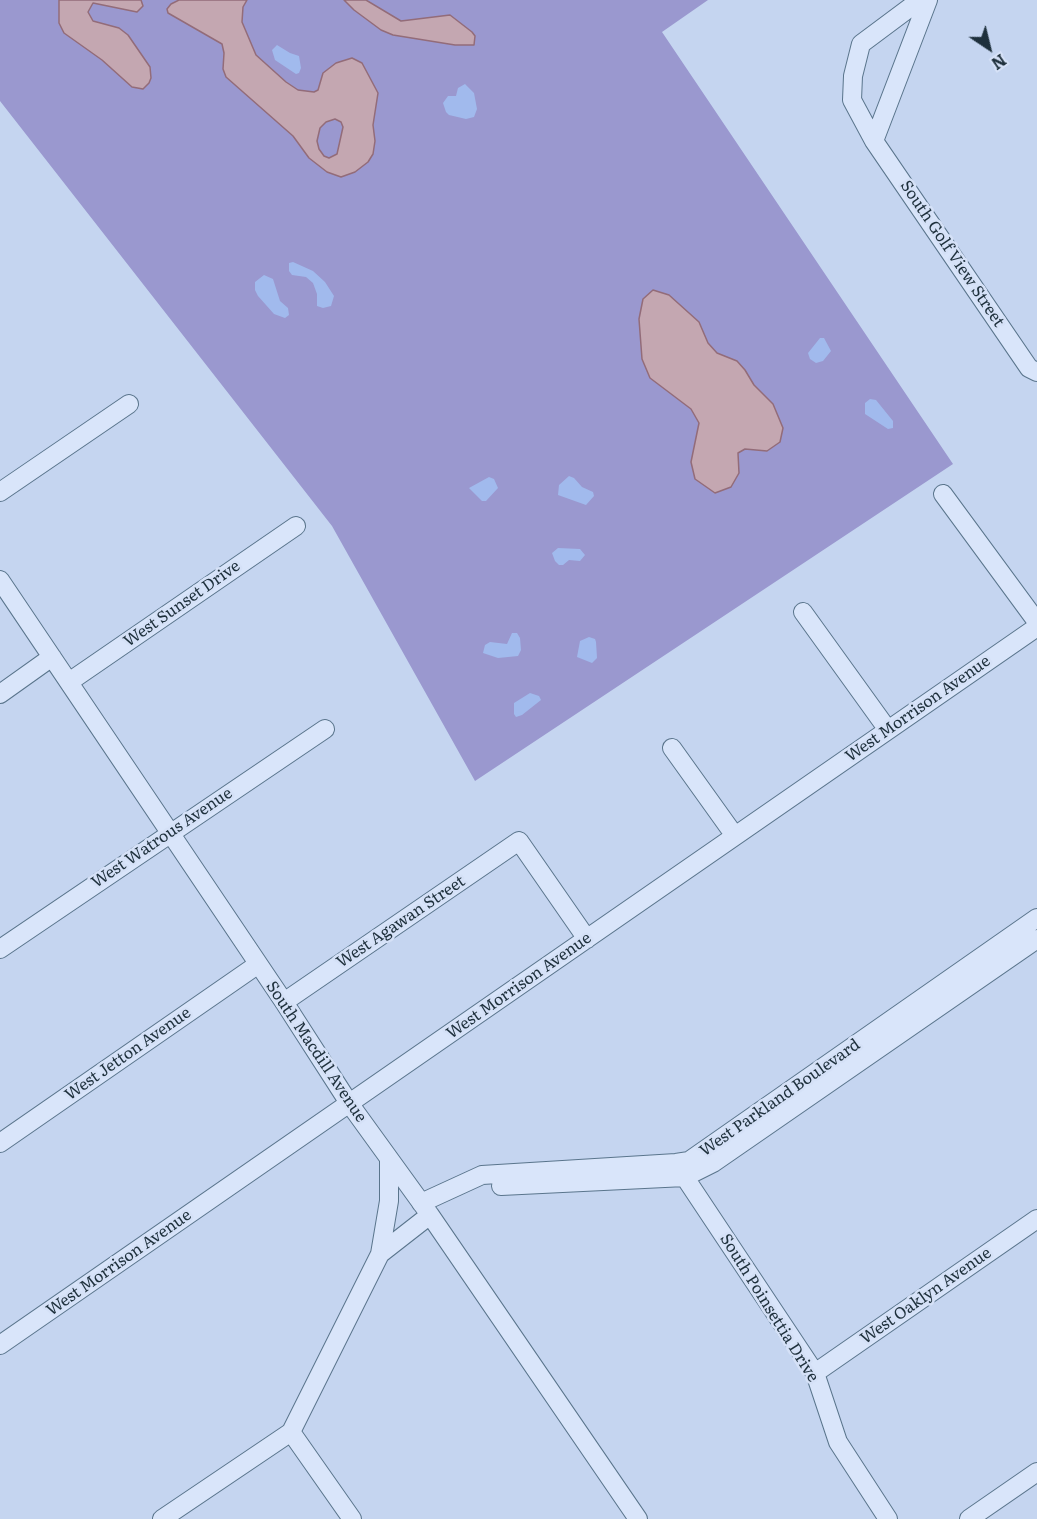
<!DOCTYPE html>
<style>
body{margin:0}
#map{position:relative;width:1037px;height:1519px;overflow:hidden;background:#c5d5f0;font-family:Literata,serif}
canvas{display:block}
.north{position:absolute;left:959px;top:18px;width:60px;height:60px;-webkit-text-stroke:4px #d5e1f7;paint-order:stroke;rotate:145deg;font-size:16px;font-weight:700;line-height:24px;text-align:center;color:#1e303c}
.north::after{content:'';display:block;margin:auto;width:21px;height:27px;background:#1e303c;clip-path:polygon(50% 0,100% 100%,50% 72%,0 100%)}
</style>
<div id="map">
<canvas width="1037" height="1519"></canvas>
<div class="north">N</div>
</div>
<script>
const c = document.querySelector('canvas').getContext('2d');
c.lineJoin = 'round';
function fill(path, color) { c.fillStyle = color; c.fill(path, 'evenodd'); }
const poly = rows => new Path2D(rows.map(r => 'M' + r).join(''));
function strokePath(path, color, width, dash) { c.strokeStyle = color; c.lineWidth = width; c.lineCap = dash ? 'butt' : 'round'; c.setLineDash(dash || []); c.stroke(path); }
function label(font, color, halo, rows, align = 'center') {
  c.font = font + ' Literata,serif'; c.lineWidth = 5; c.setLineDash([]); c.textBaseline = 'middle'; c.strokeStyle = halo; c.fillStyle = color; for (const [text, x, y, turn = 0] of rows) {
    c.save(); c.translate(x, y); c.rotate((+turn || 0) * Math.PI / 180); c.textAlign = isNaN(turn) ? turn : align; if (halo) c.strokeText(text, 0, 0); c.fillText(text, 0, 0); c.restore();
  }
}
const green = poly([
 [0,0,708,0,662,32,953,464,475,781,332,526,0,101]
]);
const sand = poly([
 [277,45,290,53,299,56,301,68,299,73,296,74,275,60,272,50],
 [465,84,474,93,477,109,474,117,466,119,449,115,446,112,443,103,448,96,456,96,458,88],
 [293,262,313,271,325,282,334,296,331,306,323,308,317,306,317,294,313,283,306,277,292,275,289,271,289,263],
 [264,275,273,279,280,301,288,308,289,315,285,318,274,314,258,296,255,290,255,282],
 [820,338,824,338,831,351,823,361,816,363,810,359,808,353],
 [870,399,876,400,893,421,893,428,888,429,865,414,865,403],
 [569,476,574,478,582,487,593,492,594,496,586,505,558,495,559,485],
 [489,477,494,479,498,488,486,501,482,501,469,488],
 [558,548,580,549,585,555,580,561,569,560,563,565,559,565,555,561,552,553],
 [512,633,517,633,520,638,521,650,518,656,498,658,483,653,485,645,490,642,507,644],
 [589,637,595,639,596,642,597,658,592,663,577,657,580,641],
 [530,693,539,696,541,700,522,715,516,717,514,714,514,703]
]);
const water = poly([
 [59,0,141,0,143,6,137,12,93,3,88,12,93,21,119,28,128,35,150,67,151,78,149,83,143,89,132,87,102,60,64,33,59,23,59,0],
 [179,0,247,0,243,7,242,22,256,55,286,82,298,90,314,92,318,90,323,73,336,63,352,58,362,63,378,93,373,125,375,141,373,154,368,162,355,172,341,177,327,172,309,158,293,136,226,77,223,69,224,53,222,44,168,13,167,9,171,4,179,0],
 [335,119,341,122,343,127,337,154,329,158,324,156,319,149,317,141,320,128,326,122,335,119],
 [344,0,366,0,401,21,450,15,472,32,475,36,474,45,455,45,393,35,381,30,354,10,344,0],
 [653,290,669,295,699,322,708,343,717,353,737,361,745,370,754,385,773,404,783,428,780,442,767,451,745,449,738,453,739,473,731,487,715,493,695,479,691,462,699,423,691,409,650,378,642,359,639,319,643,299,653,290]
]);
const minor = poly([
 [920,0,861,44,853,76,852,100,874,141,1029,368,1037,372],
 [874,141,928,0],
 [0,492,129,404],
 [943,494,1037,622],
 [0,580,284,1002,349,1103,430,1215,638,1519],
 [803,612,888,730],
 [69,682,296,526],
 [0,694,52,657],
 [672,748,735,836],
 [0,949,325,729],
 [284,1002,519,841,587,939],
 [0,1143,257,965],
 [678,1167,815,1373,838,1442,888,1519],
 [501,1186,685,1177,713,1163,1037,939],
 [421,1203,482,1175,676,1163,689,1161,1037,918],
 [380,1254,389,1201,389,1159],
 [0,1345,1037,627],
 [815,1373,1037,1219],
 [291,1432,352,1519],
 [162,1519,291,1432,380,1254,430,1215],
 [969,1519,1037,1472]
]);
const streetNames = [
 ["South Golf View Street",952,254,56],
 ["West Sunset Drive",182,604,-35],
 ["West Morrison Avenue",918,709,-35],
 ["West Watrous Avenue",162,838,-34],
 ["West Agawan Street",401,922,-34],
 ["West Morrison Avenue",519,986,-35],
 ["South Macdill Avenue",316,1052,56],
 ["West Jetton Avenue",128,1054,-35],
 ["West Parkland Boulevard",780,1098,-35],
 ["West Morrison Avenue",119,1263,-35],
 ["West Oaklyn Avenue",926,1296,-35],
 ["South Poinsettia Drive",769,1308,58]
];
fill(green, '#9a98cf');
fill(sand, '#a1baed');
fill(water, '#c4a7b1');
strokePath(water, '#936c79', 1.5);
strokePath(minor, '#5a758c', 20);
strokePath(minor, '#d9e5fa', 18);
label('16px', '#1e303c', '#d5e1f7', streetNames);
</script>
